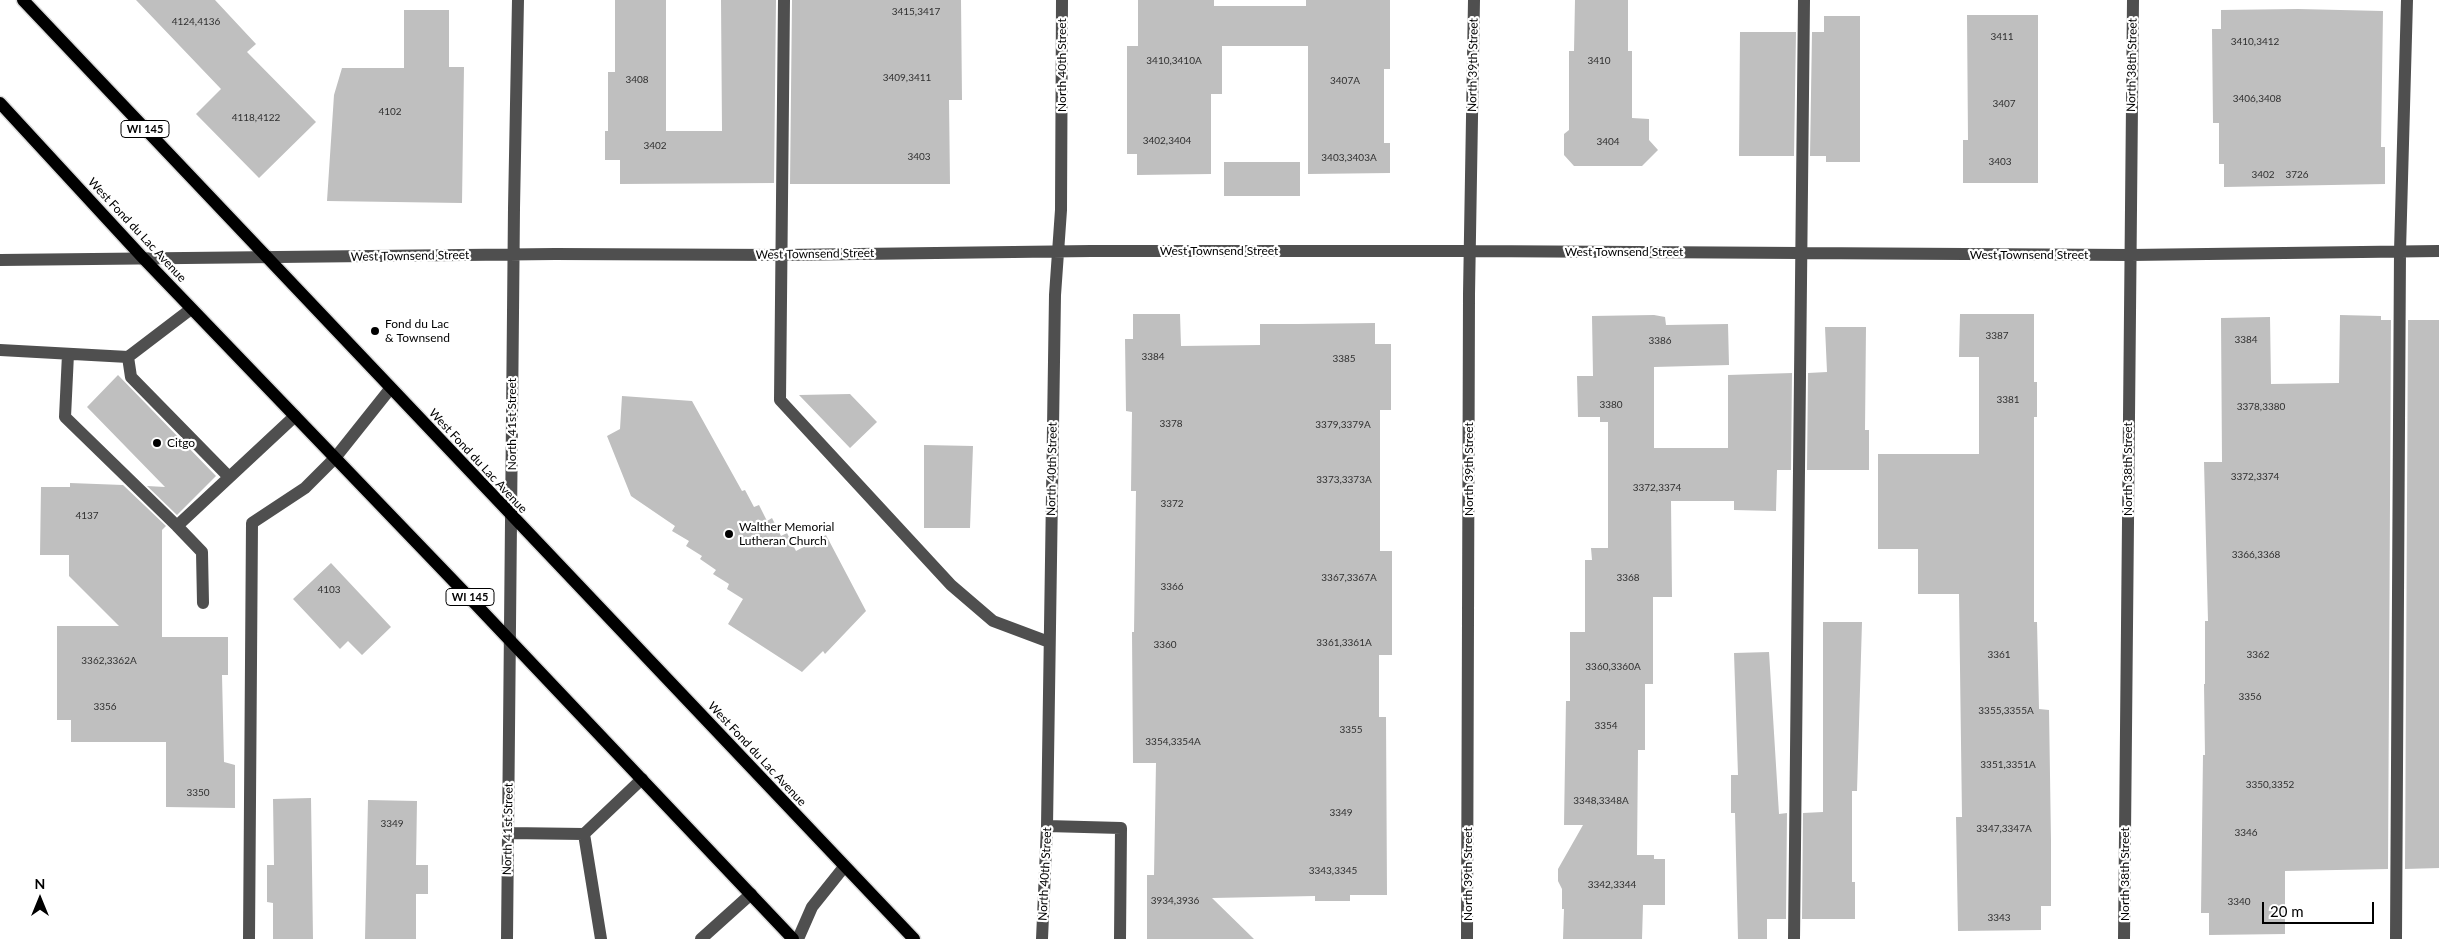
<!DOCTYPE html>
<style>
body{margin:0}
#map{position:relative;width:2439px;height:939px;overflow:hidden;background:#fff;font-family:Lato,sans-serif}
canvas{display:block}
.north{position:absolute;left:15px;top:874px;width:50px;height:50px;-webkit-text-stroke:4px #fff;paint-order:stroke;rotate:0deg;font-size:14px;font-weight:700;line-height:20px;text-align:center;color:#000}
.north::after{content:'';display:block;margin:auto;width:18px;height:22px;background:#000;clip-path:polygon(50% 0,100% 100%,50% 72%,0 100%)}
.scale{position:absolute;left:2262px;top:902px;width:112px;height:22px;box-sizing:border-box;border:2px solid #000;border-top:0;padding-left:6px;font-size:15px;line-height:18px;white-space:nowrap;color:#000;-webkit-text-stroke:4px #fff;paint-order:stroke}
</style>
<div id="map">
<canvas width="2439" height="939"></canvas>
<div class="north">N</div>
<div class="scale">20 m</div>
</div>
<script>
const c = document.querySelector('canvas').getContext('2d');
c.lineJoin = 'round';
function fill(path, color) { c.fillStyle = color; c.fill(path, 'evenodd'); }
const poly = rows => new Path2D(rows.map(r => 'M' + r).join(''));
function strokePath(path, color, width, dash) { c.strokeStyle = color; c.lineWidth = width; c.lineCap = dash ? 'butt' : 'round'; c.setLineDash(dash || []); c.stroke(path); }
function label(font, color, halo, rows, align = 'center') {
  c.font = font + ' Lato,sans-serif'; c.lineWidth = 4.5; c.setLineDash([]); c.textBaseline = 'middle'; c.strokeStyle = halo; c.fillStyle = color; for (const [text, x, y, turn = 0] of rows) {
    c.save(); c.translate(x, y); c.rotate((+turn || 0) * Math.PI / 180); c.textAlign = isNaN(turn) ? turn : align; if (halo) c.strokeText(text, 0, 0); c.fillText(text, 0, 0); c.restore();
  }
}
const building = poly([
 [136,0,215,0,256,44,247,52,316,122,259,178,196,114,221,89],
 [615,0,666,0,666,131,722,131,721,0,776,0,774,183,620,184,620,160,605,160,605,131,608,131,608,72,615,72],
 [792,0,961,0,962,100,949,100,950,184,790,184],
 [1138,0,1214,0,1214,6,1306,6,1306,0,1390,0,1390,69,1384,69,1384,143,1390,143,1390,173,1308,174,1308,46,1222,46,1222,94,1211,94,1211,174,1137,175,1137,154,1127,154,1127,46,1138,46],
 [1575,0,1628,0,1628,51,1632,51,1632,118,1649,119,1649,140,1658,150,1642,166,1574,166,1564,155,1564,134,1569,130,1569,51,1574,51],
 [2298,9,2383,11,2381,147,2385,147,2385,184,2224,187,2224,164,2219,164,2219,123,2213,123,2212,29,2221,29,2221,10],
 [404,10,449,10,449,67,464,67,462,203,327,201,334,95,342,68,404,68],
 [1967,15,2038,15,2038,183,1963,183,1963,140,1968,140],
 [1824,16,1860,16,1860,162,1826,162,1826,156,1810,156,1812,32,1824,32],
 [1740,32,1796,32,1794,156,1739,156],
 [1224,162,1300,162,1300,196,1224,196],
 [1133,314,1180,314,1181,346,1260,345,1260,324,1298,324,1375,323,1375,344,1391,344,1391,410,1380,410,1380,551,1392,551,1392,655,1379,655,1379,717,1386,717,1387,895,1350,895,1350,901,1315,901,1315,896,1212,898,1254,939,1147,939,1147,875,1154,875,1156,763,1133,763,1132,632,1134,632,1136,491,1131,491,1132,412,1126,411,1125,339,1133,339],
 [1960,314,2034,314,2034,382,2037,382,2037,417,2034,417,2034,622,2037,622,2039,709,2049,710,2051,841,2051,906,2041,906,2041,930,1958,931,1956,817,1962,817,1959,594,1918,594,1918,549,1878,549,1878,454,1979,454,1979,357,1959,357],
 [1654,315,1665,317,1666,325,1728,324,1729,365,1654,367,1654,448,1728,448,1728,375,1792,373,1791,470,1777,470,1776,511,1734,510,1734,501,1671,501,1672,597,1653,597,1653,684,1645,684,1645,750,1638,750,1637,855,1654,855,1654,859,1665,859,1665,905,1643,905,1642,939,1563,939,1564,909,1562,909,1562,889,1558,881,1558,869,1583,825,1564,825,1566,701,1570,701,1570,632,1585,632,1585,560,1592,560,1591,548,1608,548,1608,422,1600,422,1600,417,1578,417,1577,376,1593,376,1592,316],
 [2340,315,2381,316,2381,320,2391,320,2388,869,2285,871,2285,934,2209,935,2209,913,2201,913,2203,755,2205,755,2204,684,2205,684,2205,621,2208,621,2204,462,2222,462,2221,318,2270,317,2271,384,2339,383],
 [2408,320,2439,320,2439,868,2405,869],
 [1825,327,1866,327,1865,430,1869,430,1869,470,1807,470,1808,373,1827,372],
 [118,375,216,476,177,515,147,486,165,487,87,407],
 [850,394,877,422,850,448,799,395],
 [622,396,692,401,742,491,745,490,754,507,759,505,767,521,772,518,781,536,787,533,796,551,826,535,866,611,825,654,823,651,802,672,728,624,743,599,727,589,729,584,713,574,716,570,700,559,702,556,686,546,689,541,672,531,675,526,631,496,607,436,620,429],
 [924,445,973,446,970,528,924,528],
 [70,483,123,485,166,526,162,530,162,637,228,637,228,675,222,675,224,762,235,765,235,808,166,807,166,742,71,742,71,720,57,720,57,626,119,626,69,576,69,555,40,555,41,487,70,487],
 [331,563,391,627,362,655,348,641,340,649,293,599],
 [1823,622,1862,622,1857,791,1852,791,1852,882,1855,882,1855,919,1802,919,1803,813,1823,812],
 [1769,652,1779,814,1787,813,1786,919,1767,919,1767,939,1738,939,1735,813,1731,813,1731,775,1738,775,1734,653],
 [311,798,313,939,273,939,273,903,267,902,267,865,274,865,273,799],
 [368,800,417,801,416,865,428,865,428,894,416,894,416,939,365,939]
]);
const minor = poly([
 [784,0,780,400,951,585,993,621,1049,642],
 [0,260,555,254,781,255,1091,251,1470,251,2130,255,2439,251],
 [0,350,128,357,191,309],
 [68,354,65,417,177,526,295,416],
 [128,357,131,377,229,477],
 [177,526,202,552,203,603],
 [1047,826,1121,828,1120,939],
 [508,833,584,834,642,779],
 [584,834,601,939],
 [249,939,252,523,305,488,335,458,390,389],
 [507,939,514,208,518,0],
 [701,939,751,894],
 [798,939,812,907,844,867],
 [1042,939,1047,826,1055,295,1061,210,1062,0],
 [1467,939,1469,294,1474,0],
 [1794,939,1804,0],
 [2124,939,2133,0],
 [2396,939,2400,251,2407,0]
]);
const major = poly([
 [23,0,914,939],
 [0,103,143,258,465,593,793,939]
]);
const markers = [
 [375,331,5,"#000"],
 [157,443,5,"#000"],
 [729,534,5,"#000"]
];
const numberNames = [
 ["3415,3417",916,12],
 ["4124,4136",196,22],
 ["3411",2002,37],
 ["3410,3412",2255,42],
 ["3410,3410A",1174,61],
 ["3410",1599,61],
 ["3409,3411",907,78],
 ["3408",637,80],
 ["3407A",1345,81],
 ["3406,3408",2257,99],
 ["3407",2004,104],
 ["4102",390,112],
 ["4118,4122",256,118],
 ["3402,3404",1167,141],
 ["3404",1608,142],
 ["3402",655,146],
 ["3403",919,157],
 ["3403,3403A",1349,158],
 ["3403",2000,162],
 ["3402",2263,175],
 ["3726",2297,175],
 ["3387",1997,336],
 ["3384",2246,340],
 ["3386",1660,341],
 ["3384",1153,357],
 ["3385",1344,359],
 ["3381",2008,400],
 ["3380",1611,405],
 ["3378,3380",2261,407],
 ["3378",1171,424],
 ["3379,3379A",1343,425],
 ["3372,3374",2255,477],
 ["3373,3373A",1344,480],
 ["3372,3374",1657,488],
 ["3372",1172,504],
 ["4137",87,516],
 ["3366,3368",2256,555],
 ["3367,3367A",1349,578],
 ["3368",1628,578],
 ["3366",1172,587],
 ["4103",329,590],
 ["3361,3361A",1344,643],
 ["3360",1165,645],
 ["3361",1999,655],
 ["3362",2258,655],
 ["3362,3362A",109,661],
 ["3360,3360A",1613,667],
 ["3356",2250,697],
 ["3356",105,707],
 ["3355,3355A",2006,711],
 ["3354",1606,726],
 ["3355",1351,730],
 ["3354,3354A",1173,742],
 ["3351,3351A",2008,765],
 ["3350,3352",2270,785],
 ["3350",198,793],
 ["3348,3348A",1601,801],
 ["3349",1341,813],
 ["3349",392,824],
 ["3347,3347A",2004,829],
 ["3346",2246,833],
 ["3343,3345",1333,871],
 ["3342,3344",1612,885],
 ["3934,3936",1175,901],
 ["3340",2239,902],
 ["3343",1999,918]
];
const shields = [
 [145,129,48],
 [470,597,48]
];
const shieldNames = [
 ["WI 145",145,129],
 ["WI 145",470,597]
];
const streetNames = [
 ["North 40th Street",1062,65,-90],
 ["North 39th Street",1473,65,-89],
 ["North 38th Street",2132,65,-89],
 ["West Fond du Lac Avenue",137,230,47],
 ["West Townsend Street",1219,251],
 ["West Townsend Street",1624,252],
 ["West Townsend Street",815,254,-1],
 ["West Townsend Street",2029,255],
 ["West Townsend Street",410,256,-1],
 ["North 41st Street",512,424,-90],
 ["West Fond du Lac Avenue",478,461,47],
 ["North 40th Street",1052,469,-89],
 ["North 39th Street",1469,469,-90],
 ["North 38th Street",2128,469,-90],
 ["West Fond du Lac Avenue",757,754,47],
 ["North 41st Street",508,829,-89],
 ["North 40th Street",1045,874,-87],
 ["North 39th Street",1468,874,-90],
 ["North 38th Street",2125,874,-90]
];
const poiNames = [
 ["Fond du Lac",385,324],
 ["& Townsend",385,338],
 ["Citgo",167,443],
 ["Walther Memorial",739,527],
 ["Lutheran Church",739,541]
];
fill(building, '#bfbfbf');
strokePath(major, '#dbdbdb', 15);
strokePath(minor, '#4f4f4f', 12);
strokePath(major, '#000', 12);
for (const [x, y, r, color] of markers) { const dot = new Path2D(); dot.arc(x, y, r, 0, 2 * Math.PI); c.fillStyle = color; c.fill(dot); strokePath(dot, '#fff', 2); }
label('10px', '#303030', null, numberNames);
for (const [x, y, w] of shields) { const box = new Path2D(); box.roundRect(x - w / 2, y - 8.5, w, 17, 4); c.fillStyle = '#fff'; c.fill(box); strokePath(box, '#000', 1); }
label('bold 11px', '#000', null, shieldNames);
label('12px', '#000', '#fff', streetNames);
label('12px', '#000', '#fff', poiNames, 'left');
</script>
